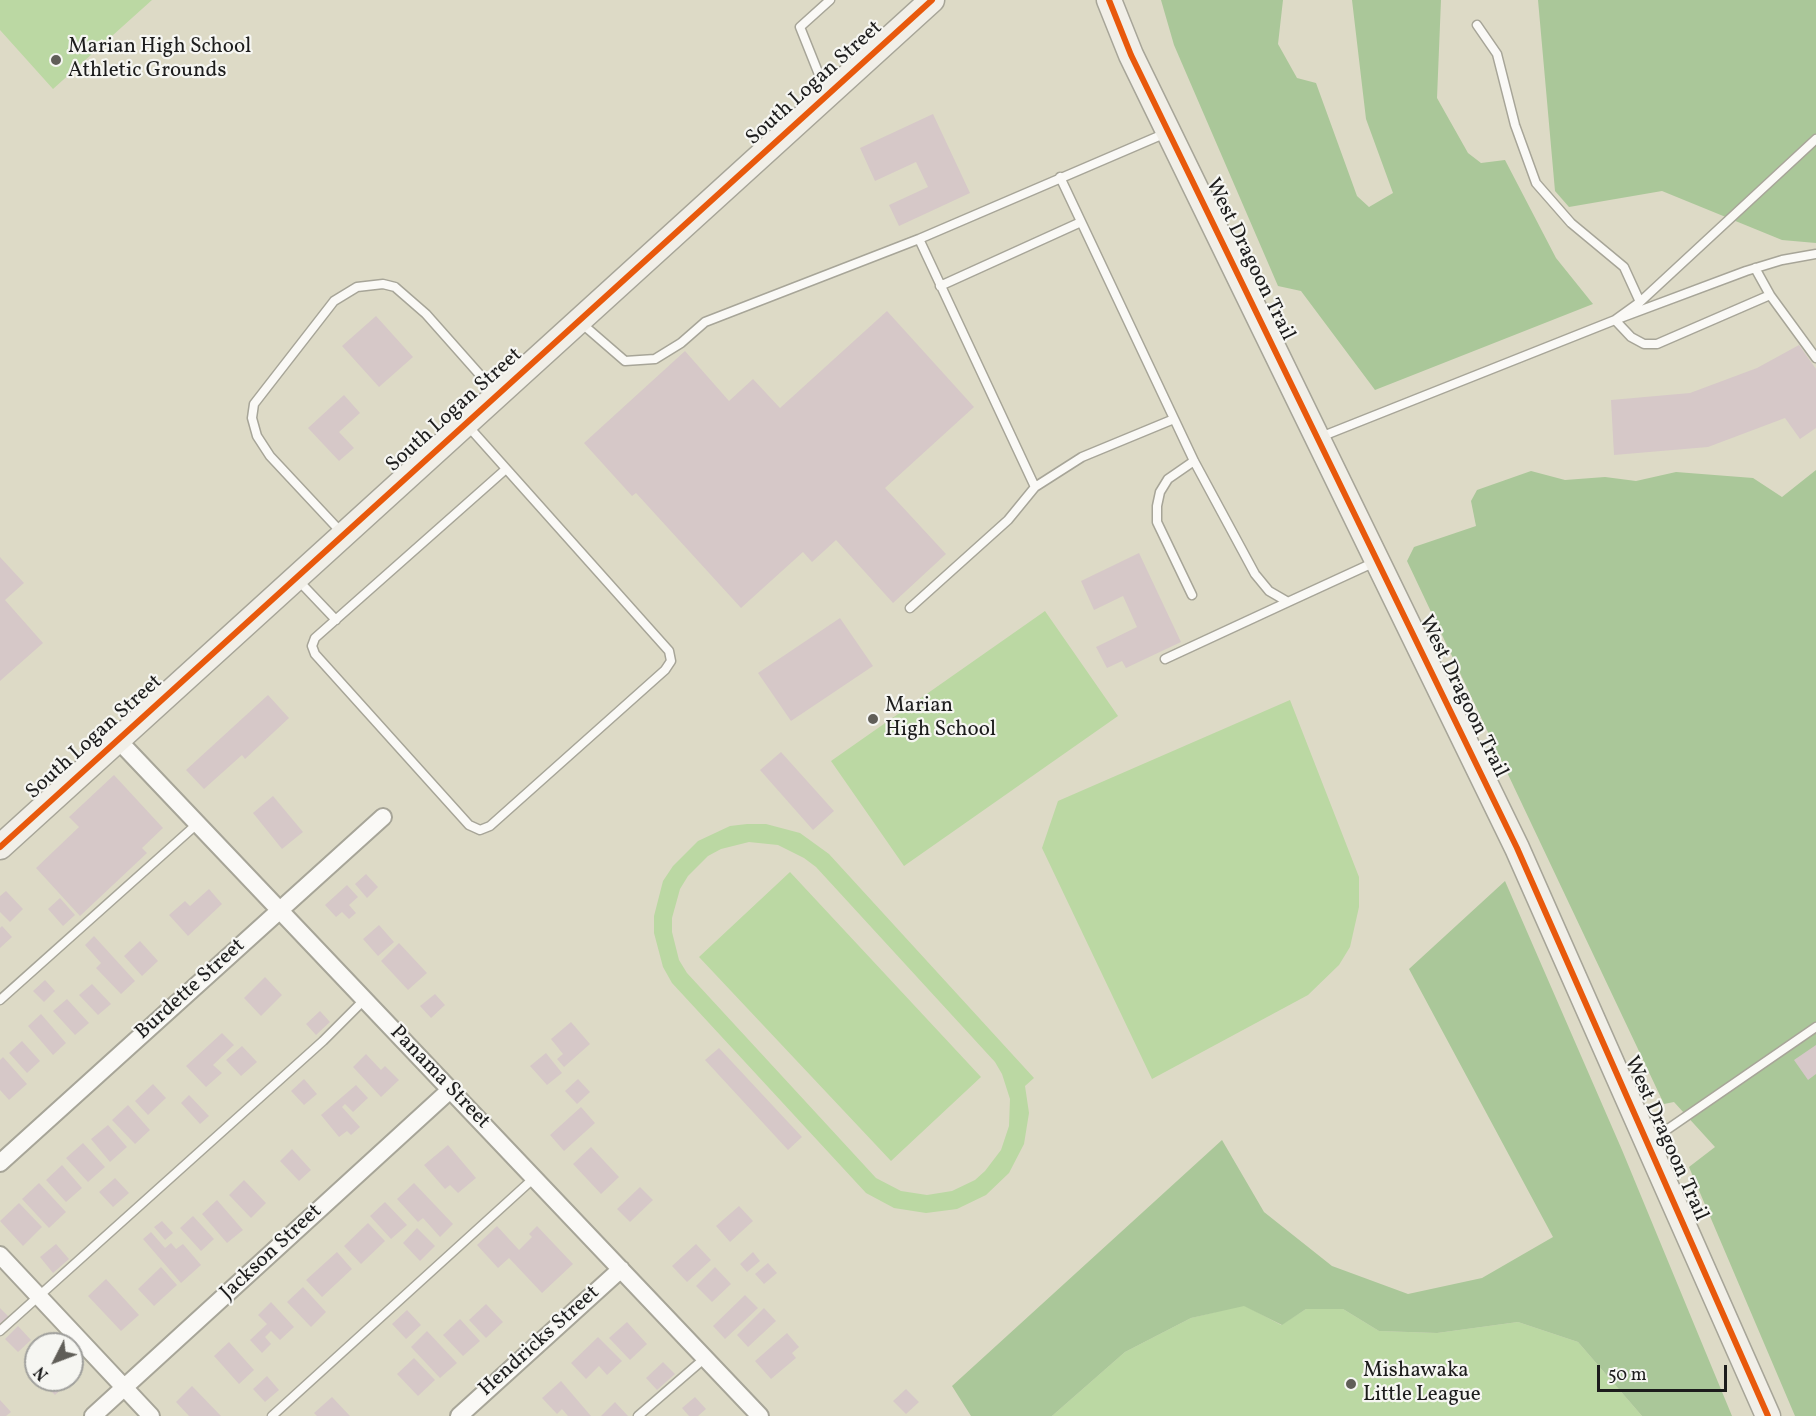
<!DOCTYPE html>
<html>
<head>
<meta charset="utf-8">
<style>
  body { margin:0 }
  #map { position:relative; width:1816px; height:1416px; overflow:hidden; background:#dddac6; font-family:Vollkorn,serif }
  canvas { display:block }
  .north { position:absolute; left:24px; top:1332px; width:60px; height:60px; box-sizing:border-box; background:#f6f6f2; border:2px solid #9f9f9c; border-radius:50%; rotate:228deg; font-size:16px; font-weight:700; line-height:24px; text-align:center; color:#1c1c1c }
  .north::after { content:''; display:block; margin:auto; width:21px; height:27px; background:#605e58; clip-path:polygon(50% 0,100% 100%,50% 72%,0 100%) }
  .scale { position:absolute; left:1597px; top:1365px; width:130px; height:27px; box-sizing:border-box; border:3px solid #1c1c1c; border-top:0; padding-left:8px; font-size:18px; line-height:21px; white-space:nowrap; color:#1c1c1c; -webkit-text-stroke:4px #f6f6f2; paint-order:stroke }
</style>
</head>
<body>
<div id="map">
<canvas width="1816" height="1416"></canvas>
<div class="north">N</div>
<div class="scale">50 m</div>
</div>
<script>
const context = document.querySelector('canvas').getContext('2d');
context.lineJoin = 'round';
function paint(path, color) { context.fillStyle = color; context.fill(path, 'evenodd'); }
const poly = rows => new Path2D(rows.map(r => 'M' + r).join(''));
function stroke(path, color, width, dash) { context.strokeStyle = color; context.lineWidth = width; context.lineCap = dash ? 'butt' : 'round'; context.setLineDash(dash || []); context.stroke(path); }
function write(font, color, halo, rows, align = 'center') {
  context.font = font + ' Vollkorn,serif'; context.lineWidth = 4.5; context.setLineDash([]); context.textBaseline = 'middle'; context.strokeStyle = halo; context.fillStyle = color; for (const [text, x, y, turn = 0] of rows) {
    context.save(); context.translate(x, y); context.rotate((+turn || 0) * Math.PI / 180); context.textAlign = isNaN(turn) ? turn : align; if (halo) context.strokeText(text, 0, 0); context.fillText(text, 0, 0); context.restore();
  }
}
paint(poly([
  [0,0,152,0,53,89,0,30],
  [1045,611,1118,716,904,866,831,761],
  [1290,700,1359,877,1359,907,1350,947,1339,965,1308,995,1152,1079,1042,848,1058,801],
  [747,824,766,824,800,833,829,854,1034,1078,1025,1086,1029,1113,1024,1144,1009,1173,986,1195,957,1209,926,1213,894,1208,866,1193,672,983,663,967,654,933,654,916,663,881,673,866,698,841,730,826],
  [749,842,778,845,804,858,816,867,995,1062,1002,1074,1010,1099,1009,1126,1001,1150,985,1171,975,1180,952,1191,927,1195,901,1191,876,1178,687,973,679,960,672,932,672,918,680,889,688,876,708,856,721,849],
  [790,872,981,1077,891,1161,699,957],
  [1244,1305,1281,1325,1306,1309,1343,1309,1379,1331,1437,1333,1518,1322,1578,1342,1642,1416,1052,1416,1125,1352,1191,1318]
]), '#bbd8a3');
paint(poly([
  [1161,0,1283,0,1278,44,1297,78,1316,83,1357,196,1369,207,1393,193,1366,119,1352,0,1441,0,1437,98,1468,153,1481,163,1505,160,1556,258,1593,304,1375,390,1301,291,1278,286,1174,45],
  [1538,0,1816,0,1816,243,1782,240,1662,191,1569,207,1555,191],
  [1816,470,1816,1416,1795,1416,1689,1167,1715,1147,1674,1102,1664,1104,1407,561,1414,547,1476,526,1471,501,1477,490,1531,471,1565,480,1605,477,1636,481,1676,472,1753,478,1782,497],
  [1505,881,1622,1150,1732,1416,1642,1416,1578,1342,1518,1322,1437,1333,1379,1331,1343,1309,1306,1309,1282,1325,1244,1306,1191,1318,1125,1352,1052,1416,971,1416,952,1386,1222,1140,1264,1212,1332,1266,1408,1294,1482,1278,1553,1237,1409,969]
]), '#aac799');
paint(poly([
  [933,114,970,193,899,226,889,205,928,187,916,162,875,181,860,148],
  [887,311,974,407,885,488,946,554,893,603,836,540,812,562,803,552,741,608,636,493,632,496,584,443,685,351,729,401,753,379,780,408],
  [376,316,413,357,379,387,342,346],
  [1799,345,1816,369,1816,428,1800,439,1785,418,1708,447,1614,455,1611,400,1690,393,1757,368],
  [344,395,360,413,339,432,354,448,339,461,308,428],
  [1139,553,1181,642,1126,668,1122,661,1107,668,1096,647,1137,627,1123,596,1094,610,1081,581],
  [0,557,24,583,5,600,43,643,0,681],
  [840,618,873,666,791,721,758,673],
  [268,695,289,718,245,759,242,755,204,789,186,770],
  [781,752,834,811,813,830,760,770],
  [114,775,163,828,142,848,147,853,80,916,36,868,79,827,69,817],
  [273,796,303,832,282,849,253,813],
  [366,874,378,887,367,898,355,884],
  [347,885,358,897,349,905,356,913,349,919,342,912,336,917,325,905],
  [209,889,222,904,188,936,169,915,185,901,190,906],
  [6,891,23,909,10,922,0,912,0,896],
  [60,898,75,915,63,926,48,909],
  [379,925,394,942,378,956,363,939],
  [2,926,12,937,0,948,0,928],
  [94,936,135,981,121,994,96,968,101,963,85,945],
  [140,941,158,961,142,976,124,956],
  [399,943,427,973,408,990,381,961],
  [265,977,282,995,261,1016,244,998],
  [45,980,55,991,44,1002,33,991],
  [92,984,111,1004,98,1015,79,995],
  [435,994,445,1005,431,1018,420,1006],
  [67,999,89,1023,75,1035,53,1011],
  [320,1011,330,1022,316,1035,306,1024],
  [41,1014,66,1043,53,1055,28,1026],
  [571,1022,590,1044,564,1067,557,1059,563,1054,551,1039],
  [222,1033,234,1045,213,1065,222,1073,206,1087,186,1066],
  [22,1041,40,1061,27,1073,9,1053],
  [1816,1045,1816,1074,1808,1080,1794,1060],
  [242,1046,257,1062,241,1076,226,1060],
  [719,1048,802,1137,788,1150,705,1060],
  [546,1053,562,1073,547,1085,530,1066],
  [366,1054,381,1070,385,1066,399,1080,381,1097,353,1067],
  [3,1057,27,1084,9,1100,0,1090,0,1060],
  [304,1079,317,1094,304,1105,291,1091],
  [578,1079,590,1092,577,1104,565,1091],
  [153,1084,166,1098,148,1115,135,1101],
  [356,1085,368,1098,353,1112,345,1104,342,1107,360,1127,351,1135,347,1131,339,1137,321,1115],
  [189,1095,209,1116,200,1124,181,1103],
  [128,1105,150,1130,135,1144,112,1120],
  [581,1107,595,1123,564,1151,550,1135],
  [108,1125,127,1147,110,1162,91,1139],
  [83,1143,105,1167,88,1182,66,1158],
  [448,1145,476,1178,458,1193,450,1185,445,1189,424,1165],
  [591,1147,619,1177,601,1194,573,1164],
  [292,1149,311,1170,299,1181,280,1161],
  [62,1165,82,1188,66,1202,46,1180],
  [115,1178,129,1193,113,1207,99,1192],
  [244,1180,266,1203,251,1218,229,1195],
  [39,1183,66,1212,49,1228,22,1199],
  [414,1183,453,1224,440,1237,423,1218,418,1222,397,1199],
  [640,1187,653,1200,630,1222,617,1209],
  [217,1200,243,1230,227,1243,202,1214],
  [385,1202,407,1225,391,1239,370,1216],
  [19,1203,42,1227,23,1246,0,1221],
  [739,1206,753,1221,730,1242,716,1226],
  [193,1216,214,1239,201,1251,180,1228],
  [162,1221,173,1233,165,1240,154,1227],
  [368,1223,385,1241,361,1264,344,1246],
  [497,1226,519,1250,532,1237,529,1234,537,1226,573,1264,542,1293,509,1258,498,1268,477,1245],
  [417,1228,435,1246,420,1261,403,1243],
  [151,1232,165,1248,171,1243,176,1249,183,1244,201,1265,181,1283,143,1239],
  [56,1244,69,1259,53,1273,40,1257],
  [696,1244,711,1260,687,1282,672,1266],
  [337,1252,352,1269,322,1297,306,1280],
  [753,1252,760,1261,747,1272,740,1264],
  [768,1263,777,1273,764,1284,755,1274],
  [161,1267,177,1285,154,1306,138,1289],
  [715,1267,731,1284,712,1302,696,1286],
  [106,1279,139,1315,121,1331,88,1296],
  [303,1287,326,1312,311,1327,287,1302],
  [745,1295,758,1308,725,1339,713,1326],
  [271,1302,294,1327,280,1340,271,1331,265,1337,271,1344,262,1353,250,1340,267,1324,258,1315],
  [486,1304,503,1322,486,1338,469,1320],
  [0,1308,9,1317,0,1325],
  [764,1308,776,1321,748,1347,737,1335],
  [407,1310,421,1325,406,1339,392,1324],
  [460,1319,480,1341,463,1356,443,1335],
  [627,1322,647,1344,630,1360,609,1338],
  [18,1326,31,1340,18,1352,5,1339],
  [427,1331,457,1363,440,1378,411,1347],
  [787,1333,799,1347,792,1353,796,1358,771,1379,755,1361],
  [598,1337,622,1361,607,1375,599,1366,586,1379,571,1363],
  [229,1342,254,1370,239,1384,214,1356],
  [414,1358,435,1380,418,1396,397,1374],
  [663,1362,675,1374,657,1390,646,1378],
  [267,1376,279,1390,265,1402,253,1389],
  [40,1380,71,1380,55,1395],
  [561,1381,591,1416,568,1416,562,1409,557,1414,542,1398],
  [192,1386,221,1416,189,1416,176,1402],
  [906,1389,919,1402,906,1414,893,1401],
  [332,1397,350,1416,317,1416,314,1413],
  [695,1397,706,1409,698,1416,689,1416,682,1408],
  [0,1400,11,1412,6,1416,0,1416],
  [615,1402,628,1416,601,1416]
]), '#d6c8c8');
const lane = poly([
  [1477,25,1497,54,1515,125,1536,183,1571,223,1624,267,1640,302],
  [826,92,800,27,830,0],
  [1060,177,1194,461,1255,574,1269,591,1288,602,1375,562],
  [919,239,1035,487],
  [1755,268,1770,295,1657,344,1644,344,1631,337,1615,320,1640,302,1816,139],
  [940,286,1081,222],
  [1770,295,1816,358],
  [580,322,625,361,655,359,681,343,705,322,919,239,1166,133],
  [468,426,669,651,671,661,665,670,490,826,480,830,469,825,315,654,312,646,315,638,506,469],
  [1318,438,1615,320,1746,271,1782,260,1816,254],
  [341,532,270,456,257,436,252,418,254,404,334,301,357,287,383,284,395,287,426,314,496,393],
  [296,578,336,620],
  [1192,595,1157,522,1157,506,1160,492,1168,479,1194,461],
  [910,608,1008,520,1035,487,1082,457,1174,419],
  [1165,659,1288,602],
  [0,1000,197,824],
  [1649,1142,1816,1027],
  [0,1331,323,1041,364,1000],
  [272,1416,534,1178],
  [638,1416,705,1358]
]);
const street = poly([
  [118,740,760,1416],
  [0,1163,383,817],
  [0,1255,151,1416],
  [93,1416,450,1090],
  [459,1416,621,1269]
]);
const secondary = poly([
  [1109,0,1131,55,1517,848,1768,1416],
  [0,847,932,0]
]);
stroke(lane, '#a7a598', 11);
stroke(street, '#a7a598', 20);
stroke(secondary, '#a7a598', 27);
stroke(lane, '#faf9f6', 8);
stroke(street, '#faf9f6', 16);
stroke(secondary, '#f1efe8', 24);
stroke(poly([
  [1109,0,1131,55,1517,848,1768,1416],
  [0,847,932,0]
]), '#e8590c', 6);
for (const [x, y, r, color] of [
  [56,60,6,"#605e58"],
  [873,719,6,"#605e58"],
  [1351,1384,6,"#605e58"]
]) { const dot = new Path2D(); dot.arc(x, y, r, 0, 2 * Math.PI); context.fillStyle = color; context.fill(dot); stroke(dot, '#f6f6f2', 2); }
write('21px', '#1c1c1c', '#f6f6f2', [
  ["Marian High School",68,48],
  ["Athletic Grounds",68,72],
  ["Marian",885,707],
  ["High School",885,731],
  ["Mishawaka",1363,1372],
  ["Little League",1363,1396]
], 'left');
write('21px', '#1c1c1c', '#f6f6f2', [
  ["South Logan Street",815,84,-42],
  ["West Dragoon Trail",1249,260,64],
  ["South Logan Street",455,411,-42],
  ["West Dragoon Trail",1462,697,64],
  ["South Logan Street",95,738,-42],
  ["Burdette Street",191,990,-42],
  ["Panama Street",439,1078,46],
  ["West Dragoon Trail",1665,1139,66],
  ["Jackson Street",272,1253,-43],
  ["Hendricks Street",540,1342,-42]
]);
</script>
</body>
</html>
